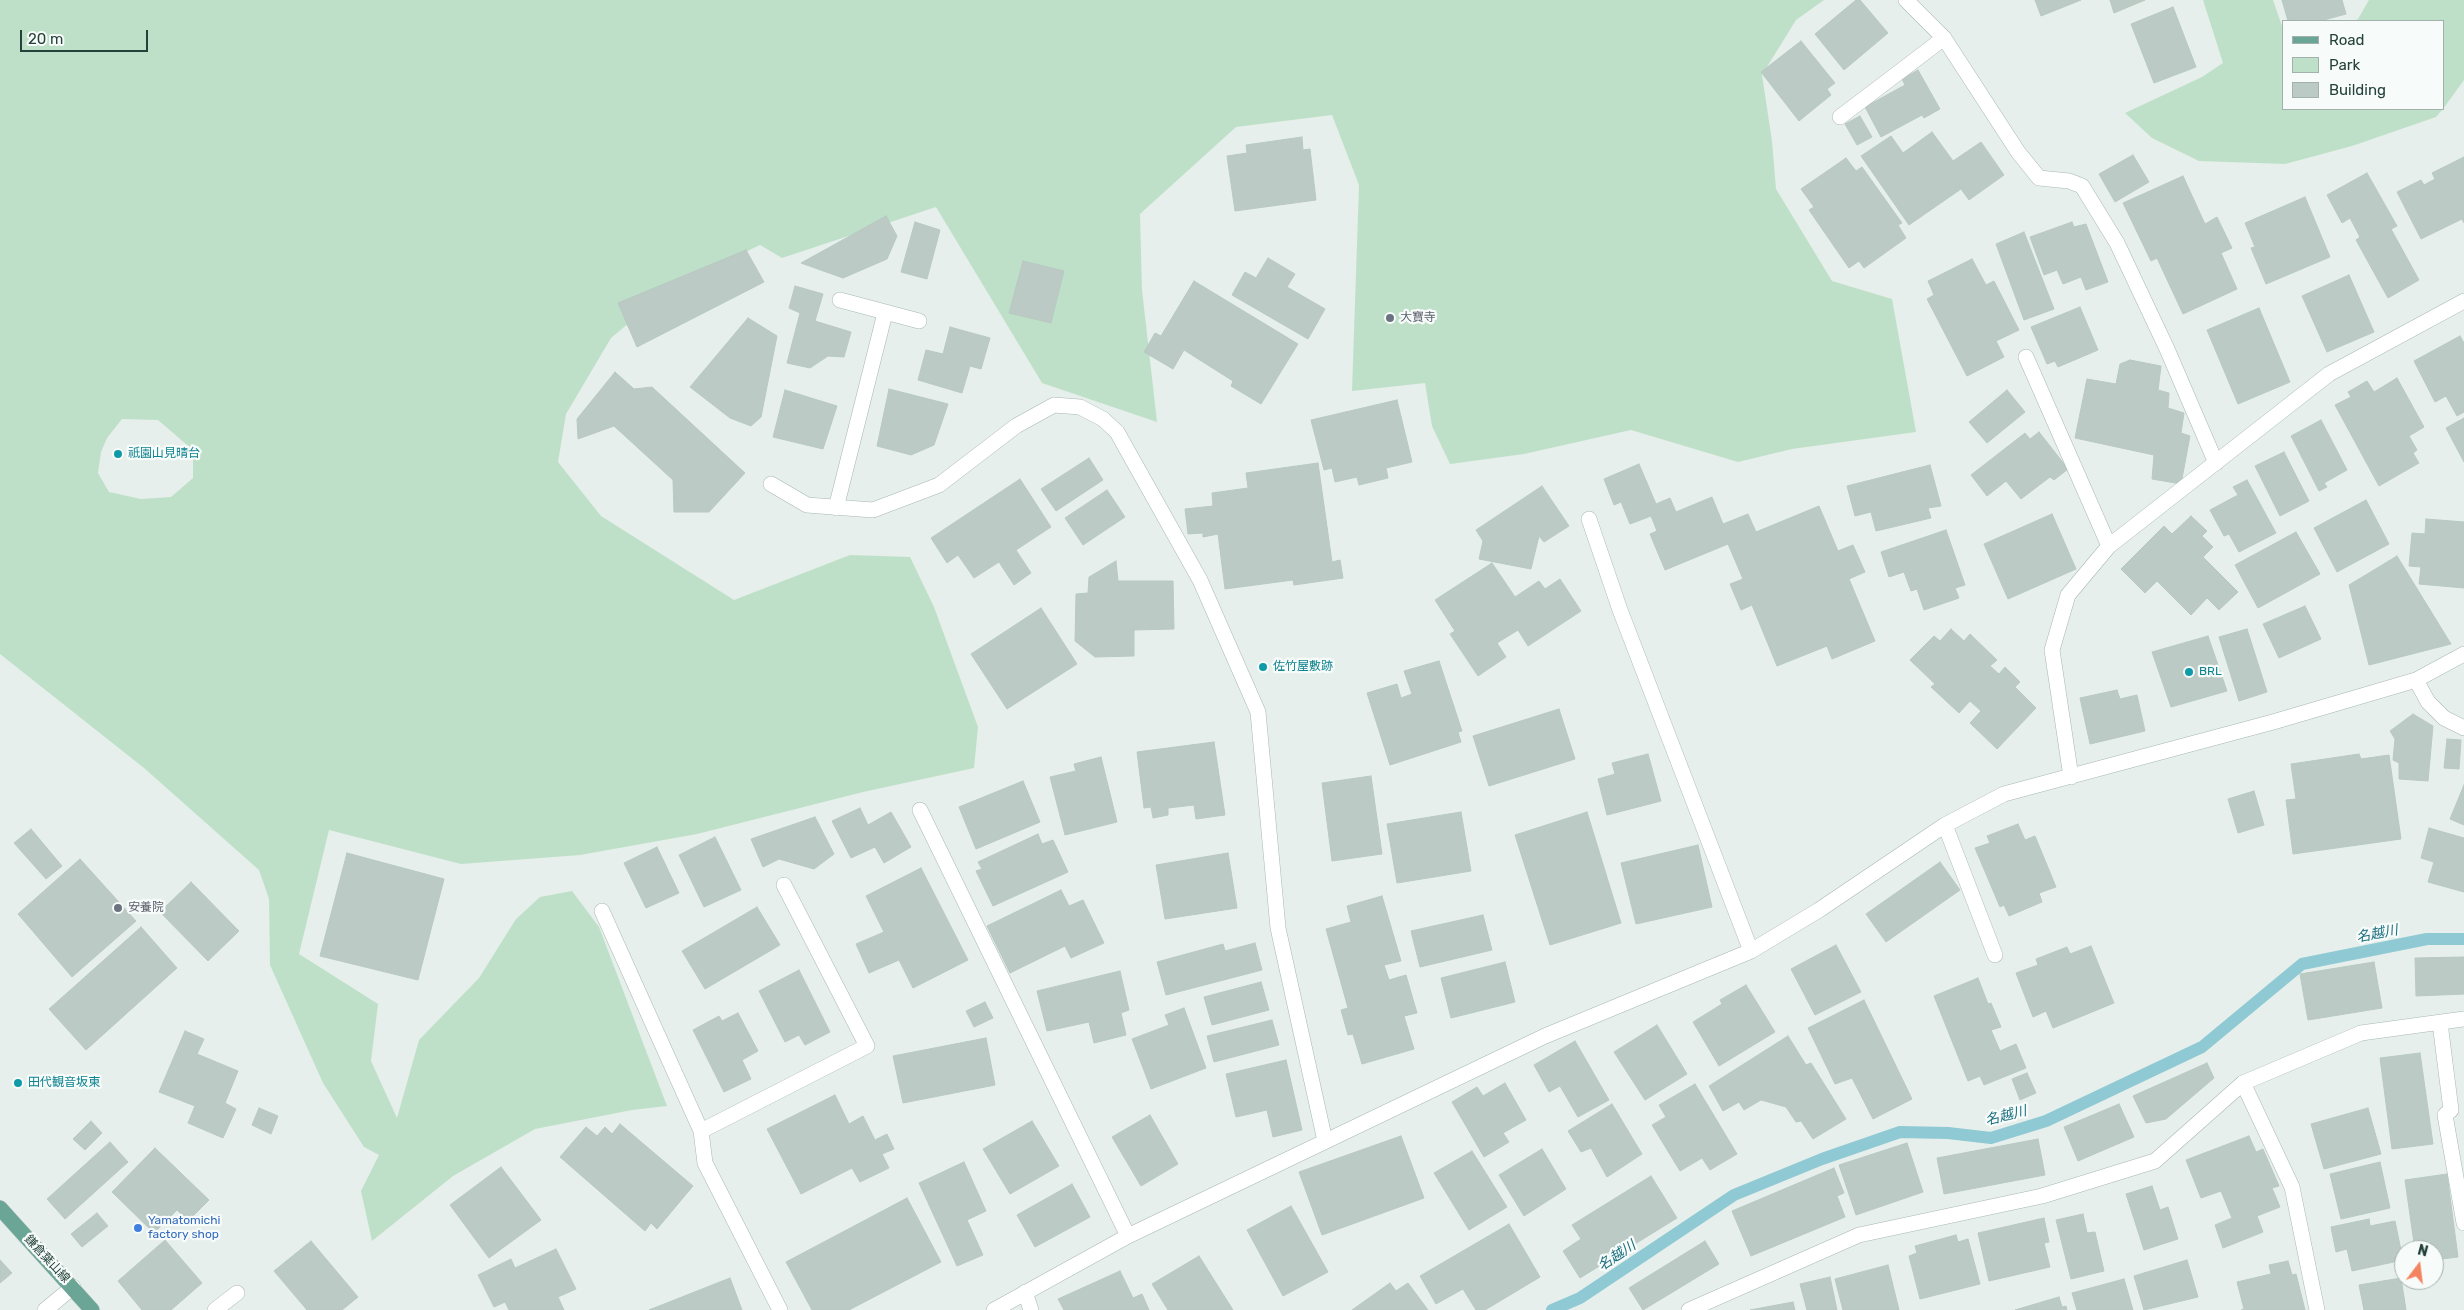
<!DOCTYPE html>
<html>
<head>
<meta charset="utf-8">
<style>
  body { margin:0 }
  #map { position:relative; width:2464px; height:1310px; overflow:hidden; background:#e6efeb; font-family:Rubik,sans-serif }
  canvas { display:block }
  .legend { position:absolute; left:2282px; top:20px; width:162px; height:90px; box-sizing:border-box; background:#f7fbf9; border:1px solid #a3b1ad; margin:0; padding:6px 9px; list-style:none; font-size:15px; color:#24423a }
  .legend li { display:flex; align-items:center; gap:10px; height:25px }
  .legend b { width:25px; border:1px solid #a3b1ad }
  .north { position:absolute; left:2394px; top:1240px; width:50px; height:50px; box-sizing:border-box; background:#f7fbf9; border:1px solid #a3b1ad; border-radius:50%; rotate:15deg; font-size:14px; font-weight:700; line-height:20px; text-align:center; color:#24423a }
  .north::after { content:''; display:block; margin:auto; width:18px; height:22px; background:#f4845f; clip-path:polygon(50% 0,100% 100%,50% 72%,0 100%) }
  .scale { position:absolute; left:20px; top:30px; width:128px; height:22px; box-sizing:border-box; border:2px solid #24423a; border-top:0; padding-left:6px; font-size:15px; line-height:18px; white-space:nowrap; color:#24423a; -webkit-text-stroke:4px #f7fbf9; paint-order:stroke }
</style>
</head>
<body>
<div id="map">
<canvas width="2464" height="1310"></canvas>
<ul class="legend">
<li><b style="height:6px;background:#6aa596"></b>Road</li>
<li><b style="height:14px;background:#bfe0c8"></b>Park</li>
<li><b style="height:14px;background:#bbcac4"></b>Building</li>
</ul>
<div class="north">N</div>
<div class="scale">20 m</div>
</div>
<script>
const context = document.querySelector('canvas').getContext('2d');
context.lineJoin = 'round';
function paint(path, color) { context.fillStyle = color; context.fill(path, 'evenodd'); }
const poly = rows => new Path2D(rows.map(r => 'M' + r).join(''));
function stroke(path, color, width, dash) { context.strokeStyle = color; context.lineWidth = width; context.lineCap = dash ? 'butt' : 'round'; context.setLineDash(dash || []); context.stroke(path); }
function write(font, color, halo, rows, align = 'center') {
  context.font = font + ' Rubik,"Noto Sans JP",sans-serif'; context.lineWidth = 4.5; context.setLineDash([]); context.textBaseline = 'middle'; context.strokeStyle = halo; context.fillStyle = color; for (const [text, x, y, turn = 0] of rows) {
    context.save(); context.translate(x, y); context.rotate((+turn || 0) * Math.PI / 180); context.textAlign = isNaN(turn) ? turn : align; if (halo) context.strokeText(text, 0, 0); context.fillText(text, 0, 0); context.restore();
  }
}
paint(poly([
  [0,0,1824,0,1796,20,1762,75,1772,141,1776,189,1832,281,1892,299,1916,432,1792,449,1738,462,1631,430,1524,454,1450,464,1432,426,1425,383,1352,391,1359,185,1332,115,1236,127,1140,214,1142,290,1157,422,1042,383,936,207,782,258,760,245,672,287,611,338,566,414,558,462,601,516,734,600,850,555,910,557,934,607,978,727,974,768,863,792,697,834,580,855,461,864,329,830,299,954,378,1004,371,1061,397,1118,419,1040,479,978,516,919,540,897,572,891,599,927,667,1106,632,1110,535,1129,453,1176,372,1241,361,1191,379,1155,364,1147,323,1083,270,965,269,899,259,870,144,768,0,654],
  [122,419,158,420,193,450,193,478,171,497,141,499,109,492,98,473,101,452,107,438],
  [2203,0,2273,0,2283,29,2283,109,2443,109,2436,117,2352,146,2285,164,2199,161,2152,138,2125,113,2202,77,2223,63],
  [2369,0,2464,0,2464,80,2443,109,2443,21,2354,21,2358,19]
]), '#bfe0c8');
stroke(poly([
  [1552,1310,1580,1298,1734,1195,1822,1159,1900,1132,1948,1133,1991,1138,2046,1121,2202,1047,2302,964,2427,939,2464,939]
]), '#8ec9d4', 12);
const building = poly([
  [1856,0,1860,0,1888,33,1844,70,1815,34,1856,0],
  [2035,0,2081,0,2041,16,2035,0],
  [2110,0,2145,0,2114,13,2110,0],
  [2282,0,2342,0,2346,14,2320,21,2288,21,2282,0],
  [2173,7,2196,67,2154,83,2131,24,2173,7],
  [1801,41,1835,83,1827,89,1831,95,1799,121,1761,72,1801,41],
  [1918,70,1940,109,1924,118,1922,115,1881,137,1865,107,1905,85,1902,79,1918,70],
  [1860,116,1872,137,1857,145,1845,124,1860,116],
  [1932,132,1953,161,1981,142,2004,175,1969,200,1961,189,1909,225,1861,156,1891,136,1903,153,1932,132],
  [1302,137,1303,150,1310,149,1316,200,1235,211,1227,156,1247,153,1246,145,1302,137],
  [2133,155,2149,182,2115,202,2099,174,2133,155],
  [2464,157,2464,223,2462,219,2421,239,2397,192,2421,180,2424,185,2435,179,2432,173,2464,157],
  [1846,158,1856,171,1862,167,1902,223,1898,225,1906,238,1864,268,1859,261,1849,268,1809,210,1814,207,1801,189,1846,158],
  [2367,173,2397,226,2391,229,2419,280,2388,298,2356,240,2360,237,2350,218,2342,223,2327,195,2367,173],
  [2183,176,2205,224,2217,217,2232,248,2221,253,2237,289,2183,314,2157,258,2151,261,2123,203,2183,176],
  [2305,197,2330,257,2266,284,2251,248,2255,247,2245,223,2305,197],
  [886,216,897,236,887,259,843,278,801,263,886,216],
  [915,222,940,230,927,279,901,272,915,222],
  [2072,222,2074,227,2086,224,2108,282,2086,290,2081,277,2063,284,2057,270,2044,275,2030,237,2072,222],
  [2024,232,2054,309,2024,320,1996,244,2024,232],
  [746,250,764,282,637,347,618,303,746,250],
  [1268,258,1295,274,1287,287,1325,309,1308,339,1232,295,1245,272,1256,278,1268,258],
  [1972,259,1986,285,1994,281,2019,330,1996,341,2004,357,1967,376,1927,299,1934,295,1928,281,1972,259],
  [1023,261,1064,271,1051,323,1009,313,1023,261],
  [2349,275,2374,332,2327,352,2302,296,2349,275],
  [1194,281,1298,344,1261,404,1231,386,1233,381,1184,350,1173,369,1144,352,1155,333,1161,336,1194,281],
  [795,286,823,294,815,321,851,332,844,357,828,356,810,368,787,363,800,313,789,308,795,286],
  [2080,307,2098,350,2058,367,2055,361,2047,364,2031,327,2080,307],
  [2259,308,2290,382,2238,404,2207,330,2259,308],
  [748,318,777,336,761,417,751,426,730,418,690,387,748,318],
  [950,327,990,338,981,369,970,366,962,393,918,380,926,350,943,354,950,327],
  [2460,336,2464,343,2464,412,2457,416,2446,396,2435,402,2414,361,2460,336],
  [2130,360,2161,366,2158,390,2169,393,2168,408,2184,413,2181,433,2190,436,2181,484,2152,479,2154,455,2075,438,2087,379,2116,384,2120,364,2130,360],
  [615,372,634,389,652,387,745,473,709,512,674,512,673,480,614,426,578,439,577,419,615,372],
  [2397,378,2424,427,2409,436,2417,450,2413,453,2419,463,2379,486,2335,405,2351,397,2348,392,2367,381,2374,392,2397,378],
  [889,389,948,404,934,445,911,455,877,446,889,389],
  [785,390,837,406,823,449,773,437,785,390],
  [2007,390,2025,412,1987,443,1969,422,2007,390],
  [1397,400,1412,462,1386,468,1388,478,1359,485,1357,477,1335,482,1332,468,1324,470,1311,420,1397,400],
  [2464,418,2464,462,2446,428,2464,418],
  [2321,420,2347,470,2324,483,2327,487,2319,491,2291,436,2321,420],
  [2039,432,2068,469,2054,480,2050,477,2021,499,2006,481,1987,496,1971,475,2025,433,2030,439,2039,432],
  [2284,452,2309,501,2280,516,2255,466,2284,452],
  [1089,458,1103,480,1056,511,1041,489,1089,458],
  [1318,463,1332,562,1340,560,1343,578,1294,585,1293,580,1225,589,1218,534,1203,537,1203,533,1188,534,1185,509,1213,506,1212,493,1248,488,1246,473,1318,463],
  [1639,464,1656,504,1670,498,1676,512,1712,497,1723,524,1748,514,1756,532,1819,506,1838,551,1853,545,1865,572,1849,579,1875,641,1832,659,1827,646,1777,666,1752,605,1741,610,1730,584,1743,579,1728,544,1665,570,1650,534,1657,531,1651,516,1630,524,1621,502,1614,505,1604,479,1639,464],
  [1930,465,1941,506,1928,508,1931,518,1876,531,1871,512,1855,516,1847,486,1930,465],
  [1020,479,1051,527,1016,550,1031,573,1014,585,999,562,974,578,958,555,947,563,931,538,1020,479],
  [2247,480,2276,533,2239,552,2229,534,2224,536,2210,510,2238,495,2233,487,2247,480],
  [1542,486,1569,526,1544,542,1539,536,1531,569,1479,559,1483,541,1476,530,1542,486],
  [1107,490,1125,517,1083,545,1065,518,1107,490],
  [2366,500,2389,544,2337,572,2314,528,2366,500],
  [2052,514,2076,569,2008,599,1984,544,2052,514],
  [2191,516,2207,531,2202,536,2213,547,2203,557,2238,592,2219,610,2207,598,2191,615,2157,581,2145,593,2121,569,2164,526,2172,534,2191,516],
  [2426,519,2464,522,2464,588,2419,584,2421,567,2409,566,2412,533,2425,534,2426,519],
  [1946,530,1965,585,1955,588,1959,598,1924,610,1917,589,1911,591,1904,572,1889,577,1881,552,1946,530],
  [2296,532,2320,574,2258,608,2235,565,2296,532],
  [2397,556,2451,644,2369,665,2349,585,2397,556],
  [1116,561,1118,581,1173,581,1174,629,1134,630,1134,656,1095,657,1075,641,1076,594,1088,593,1089,577,1116,561],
  [1492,563,1515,597,1539,581,1545,589,1560,579,1581,611,1528,646,1518,630,1497,643,1506,657,1478,676,1450,634,1455,631,1435,600,1492,563],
  [2305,606,2321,639,2279,658,2263,624,2305,606],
  [1041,608,1077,664,1007,709,971,654,1041,608],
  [1951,629,1964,641,1970,634,1997,660,1990,666,1999,674,2005,667,2020,682,2015,687,2036,708,1997,749,1970,723,1981,711,1970,701,1959,713,1931,687,1935,684,1910,660,1934,636,1940,641,1951,629],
  [2247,629,2267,692,2239,701,2219,637,2247,629],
  [2208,636,2227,691,2171,707,2152,652,2208,636],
  [1439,661,1462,731,1458,732,1461,742,1390,765,1367,693,1397,684,1401,698,1412,694,1404,671,1439,661],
  [2117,690,2120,699,2137,695,2145,731,2090,744,2080,698,2117,690],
  [1559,709,1575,759,1489,786,1473,736,1559,709],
  [2413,714,2433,726,2428,781,2399,779,2399,763,2393,760,2395,739,2390,731,2413,714],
  [2447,739,2461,740,2459,769,2444,768,2447,739],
  [1214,742,1225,815,1196,819,1194,805,1168,808,1168,815,1153,818,1151,807,1144,808,1137,752,1214,742],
  [1648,754,1661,801,1607,815,1598,779,1615,774,1612,763,1648,754],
  [2359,754,2361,759,2389,755,2401,839,2293,854,2286,800,2296,799,2291,764,2359,754],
  [1101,757,1117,822,1065,835,1050,777,1076,771,1074,764,1101,757],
  [1371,776,1382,854,1332,861,1322,783,1371,776],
  [1023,781,1040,822,976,849,959,807,1023,781],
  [2464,785,2464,825,2450,819,2464,785],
  [2254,791,2264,825,2238,833,2228,799,2254,791],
  [860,808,868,825,891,812,911,847,884,863,875,847,851,858,832,821,860,808],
  [1461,812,1471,871,1397,883,1387,824,1461,812],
  [1587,812,1621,923,1550,945,1515,835,1587,812],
  [815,817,834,854,814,869,779,859,763,867,751,839,815,817],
  [2018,824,2025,840,2035,836,2056,887,2039,893,2042,902,2009,916,2004,905,2000,907,1975,848,1990,843,1987,836,2018,824],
  [2429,828,2464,838,2464,892,2428,882,2434,862,2421,858,2429,828],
  [31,829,62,866,46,879,14,843,31,829],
  [1038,834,1042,844,1053,840,1068,872,993,906,976,871,982,869,978,862,1038,834],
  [715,837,741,890,704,907,679,855,715,837],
  [1698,845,1712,907,1636,924,1621,863,1698,845],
  [657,847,679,893,646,908,624,863,657,847],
  [347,853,444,879,418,980,320,956,347,853],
  [1228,853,1237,908,1165,919,1156,865,1228,853],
  [80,859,136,921,72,977,18,914,80,859],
  [1940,862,1960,890,1886,942,1866,914,1940,862],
  [921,868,968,960,913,988,899,960,869,973,856,944,884,932,866,896,921,868],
  [191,882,239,931,208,961,160,912,191,882],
  [1061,890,1069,906,1083,900,1104,943,1071,958,1065,946,1010,973,987,926,1061,890],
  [1382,896,1401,961,1384,965,1389,980,1406,975,1417,1013,1404,1016,1414,1049,1362,1064,1353,1034,1348,1035,1341,1010,1348,1008,1326,929,1351,922,1347,906,1382,896],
  [757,907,780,945,705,989,682,951,757,907],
  [1483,915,1492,950,1420,967,1411,931,1483,915],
  [141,927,177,968,86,1050,49,1009,141,927],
  [1255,943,1262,970,1166,995,1157,962,1223,944,1225,951,1255,943],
  [1836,945,1861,992,1815,1015,1791,969,1836,945],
  [2091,946,2114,1003,2053,1028,2046,1011,2033,1017,2016,973,2038,965,2036,959,2067,947,2070,954,2091,946],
  [2464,957,2464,994,2416,996,2415,958,2464,957],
  [1505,962,1515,1002,1451,1018,1441,978,1505,962],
  [2374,962,2382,1008,2308,1020,2300,974,2374,962],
  [799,970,830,1032,805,1045,799,1035,785,1042,759,991,799,970],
  [1120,971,1129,1010,1121,1013,1126,1035,1094,1043,1089,1022,1047,1031,1037,991,1120,971],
  [1978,978,1988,1004,1991,1003,2001,1027,1991,1030,2000,1051,2016,1044,2026,1068,1984,1085,1980,1076,1968,1081,1934,996,1978,978],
  [1261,982,1269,1010,1212,1025,1204,997,1261,982],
  [1746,985,1775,1032,1719,1066,1693,1022,1722,1004,1720,1000,1746,985],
  [1864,1000,1912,1099,1873,1119,1852,1078,1835,1084,1808,1028,1864,1000],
  [985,1002,993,1018,974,1027,966,1011,985,1002],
  [1184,1008,1206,1068,1151,1089,1132,1039,1169,1025,1165,1015,1184,1008],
  [738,1013,758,1051,742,1060,751,1079,724,1092,693,1030,719,1016,722,1021,738,1013],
  [1272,1020,1279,1045,1214,1062,1207,1036,1272,1020],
  [1657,1025,1687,1074,1645,1100,1614,1052,1657,1025],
  [185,1031,204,1039,197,1054,238,1071,225,1103,236,1109,223,1138,188,1123,195,1106,159,1092,185,1031],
  [1788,1036,1806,1065,1811,1063,1846,1119,1813,1139,1801,1121,1796,1122,1786,1107,1761,1100,1744,1110,1739,1102,1723,1111,1709,1086,1788,1036],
  [986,1038,995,1085,903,1103,893,1056,986,1038],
  [1575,1041,1609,1100,1578,1117,1560,1086,1549,1092,1534,1065,1575,1041],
  [2420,1053,2433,1144,2392,1149,2380,1058,2420,1053],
  [1286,1060,1302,1130,1273,1137,1267,1110,1236,1117,1226,1074,1286,1060],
  [2207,1063,2214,1078,2166,1119,2146,1123,2133,1096,2207,1063],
  [2027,1073,2036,1093,2020,1100,2012,1079,2027,1073],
  [1505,1083,1526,1120,1503,1133,1509,1142,1484,1157,1452,1102,1477,1087,1483,1096,1505,1083],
  [1695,1084,1737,1154,1710,1170,1702,1158,1680,1171,1652,1125,1666,1117,1659,1105,1695,1084],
  [835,1095,849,1124,863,1116,875,1140,887,1134,894,1149,882,1154,889,1168,860,1182,852,1168,801,1194,767,1129,835,1095],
  [1612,1104,1642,1154,1607,1177,1591,1148,1581,1152,1568,1131,1612,1104],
  [2119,1104,2134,1137,2078,1161,2064,1127,2119,1104],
  [259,1108,278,1116,271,1134,252,1125,259,1108],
  [2368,1108,2381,1154,2324,1169,2311,1124,2368,1108],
  [1150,1115,1178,1164,1141,1186,1112,1137,1150,1115],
  [91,1121,102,1133,85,1150,73,1139,91,1121],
  [1032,1121,1059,1166,1010,1194,983,1149,1032,1121],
  [620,1124,693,1186,657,1229,651,1223,645,1231,560,1157,586,1127,597,1136,605,1127,612,1134,620,1124],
  [1401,1136,1424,1198,1322,1235,1299,1172,1401,1136],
  [2249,1136,2256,1152,2263,1149,2279,1186,2272,1188,2280,1207,2257,1216,2263,1232,2223,1248,2215,1225,2232,1218,2221,1191,2201,1198,2186,1160,2249,1136],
  [2038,1139,2045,1175,1944,1194,1937,1158,2038,1139],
  [110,1142,128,1162,65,1219,47,1199,110,1142],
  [1907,1143,1923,1192,1856,1215,1839,1165,1907,1143],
  [155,1148,209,1200,188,1221,177,1210,154,1233,112,1192,155,1148],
  [1542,1149,1566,1189,1524,1216,1499,1175,1542,1149],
  [1472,1151,1507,1207,1469,1230,1434,1173,1472,1151],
  [964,1162,986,1211,967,1220,983,1255,957,1266,919,1183,964,1162],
  [2380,1162,2390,1208,2341,1219,2330,1174,2380,1162],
  [501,1167,541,1220,489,1258,450,1205,501,1167],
  [1834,1168,1844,1193,1837,1196,1845,1217,1751,1256,1732,1211,1834,1168],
  [2447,1174,2458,1257,2434,1260,2434,1250,2431,1250,2430,1241,2414,1243,2405,1180,2447,1174],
  [1651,1176,1677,1218,1580,1278,1563,1251,1581,1239,1572,1225,1651,1176],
  [1072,1184,1090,1217,1035,1247,1017,1215,1072,1184],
  [2152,1186,2160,1210,2168,1207,2178,1239,2144,1250,2126,1194,2152,1186],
  [907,1198,941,1262,849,1310,812,1310,786,1262,907,1198],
  [1291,1206,1328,1272,1283,1296,1247,1230,1291,1206],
  [97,1213,108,1226,82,1247,71,1234,97,1213],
  [2083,1214,2087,1233,2095,1232,2104,1271,2071,1279,2056,1220,2083,1214],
  [2044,1218,2049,1242,2044,1243,2050,1267,1989,1281,1978,1233,2044,1218],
  [2369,1219,2370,1226,2395,1221,2403,1260,2352,1271,2347,1249,2336,1252,2331,1227,2369,1219],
  [1509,1224,1540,1277,1485,1310,1476,1310,1463,1289,1436,1304,1420,1276,1509,1224],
  [1956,1235,1958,1242,1968,1239,1980,1284,1920,1299,1909,1256,1917,1253,1915,1246,1956,1235],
  [165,1240,202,1283,171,1310,142,1310,118,1281,165,1240],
  [311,1241,358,1297,342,1310,307,1310,274,1271,311,1241],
  [1705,1241,1719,1264,1643,1310,1629,1288,1705,1241],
  [556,1249,576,1289,558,1297,564,1310,509,1310,505,1302,494,1307,478,1275,511,1259,515,1268,556,1249],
  [1199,1256,1233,1310,1168,1310,1152,1284,1199,1256],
  [0,1260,12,1273,0,1283,0,1260],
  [2187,1260,2198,1297,2144,1310,2134,1276,2187,1260],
  [2288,1261,2292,1275,2296,1274,2305,1310,2241,1310,2244,1309,2237,1282,2271,1274,2269,1265,2288,1261],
  [1888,1265,1899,1310,1843,1310,1835,1279,1888,1265],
  [1120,1271,1133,1298,1142,1294,1149,1310,1064,1310,1058,1299,1120,1271],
  [1830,1277,1837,1310,1807,1310,1800,1284,1830,1277],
  [730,1278,742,1310,649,1310,730,1278],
  [2401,1278,2406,1310,2364,1310,2359,1285,2401,1278],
  [2124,1279,2133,1310,2077,1310,2072,1293,2124,1279],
  [1390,1283,1396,1291,1408,1283,1428,1310,1352,1310,1390,1283],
  [2059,1297,2062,1307,2066,1306,2067,1310,2015,1310,2059,1297],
  [1793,1302,1795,1310,1750,1310,1793,1302]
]);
paint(building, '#bbcac4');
stroke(building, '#b8c9c2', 1);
const minor = poly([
  [1906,0,1944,38,2018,152,2039,178,2069,181,2082,186,2117,243,2167,349,2216,463],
  [1840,117,1944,38],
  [840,300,919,321],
  [2026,357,2109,546],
  [771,484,807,505,873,510,939,485,1016,426,1054,405,1080,407,1103,419,1117,432,1200,580,1258,712,1278,928,1325,1141],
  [836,508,885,313],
  [1589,519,1620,610,1751,951],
  [2416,680,2428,702,2444,718,2464,728],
  [2071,777,2052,650,2068,595,2109,546,2329,374,2464,301],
  [920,810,1128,1236],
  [1945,825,1995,955],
  [602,911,701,1131,705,1163,780,1310],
  [2440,1023,2451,1110,2445,1115,2464,1223],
  [2243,1083,2292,1187,2317,1310],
  [701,1131,867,1046,784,885],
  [1025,1292,1031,1310],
  [45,1310,73,1287],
  [215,1310,237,1293],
  [994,1310,1128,1236,1545,1036,1751,951,1819,910,1945,825,2004,794,2273,722,2416,680,2464,654],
  [1689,1310,1859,1235,2042,1196,2155,1161,2243,1083,2361,1033,2464,1019]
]);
const major = poly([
  [0,1208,92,1310]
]);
stroke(minor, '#a8b8b2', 16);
stroke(major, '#c2cac8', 16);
stroke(minor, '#fff', 15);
stroke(major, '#6aa596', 15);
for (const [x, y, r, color] of [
  [1390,318,5,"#6b7280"],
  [118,454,5,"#0f9aa8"],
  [1263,667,5,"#0f9aa8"],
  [2189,672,5,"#0f9aa8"],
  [118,908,5,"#6b7280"],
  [18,1083,5,"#0f9aa8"],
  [138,1228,5,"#3f7fe0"]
]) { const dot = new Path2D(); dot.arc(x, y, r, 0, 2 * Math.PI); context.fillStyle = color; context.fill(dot); stroke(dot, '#f7fbf9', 2); }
write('12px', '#5b616d', '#f7fbf9', [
  ["大寶寺",1400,318],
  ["安養院",128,908]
], 'left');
write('12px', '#0d838f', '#f7fbf9', [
  ["祇園山見晴台",128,454],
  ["佐竹屋敷跡",1273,667],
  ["BRL",2199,672],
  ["田代観音坂東",28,1083]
], 'left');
write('12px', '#366cbe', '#f7fbf9', [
  ["Yamatomichi",148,1221],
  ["factory shop",148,1235]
], 'left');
write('12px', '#24423a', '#f7fbf9', [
  ["鎌倉葉山線",47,1259,47]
]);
write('italic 14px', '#1c6f80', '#f7fbf9', [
  ["名越川",2377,934,-11],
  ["名越川",2006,1116,-14],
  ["名越川",1617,1256,-34]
]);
</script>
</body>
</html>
